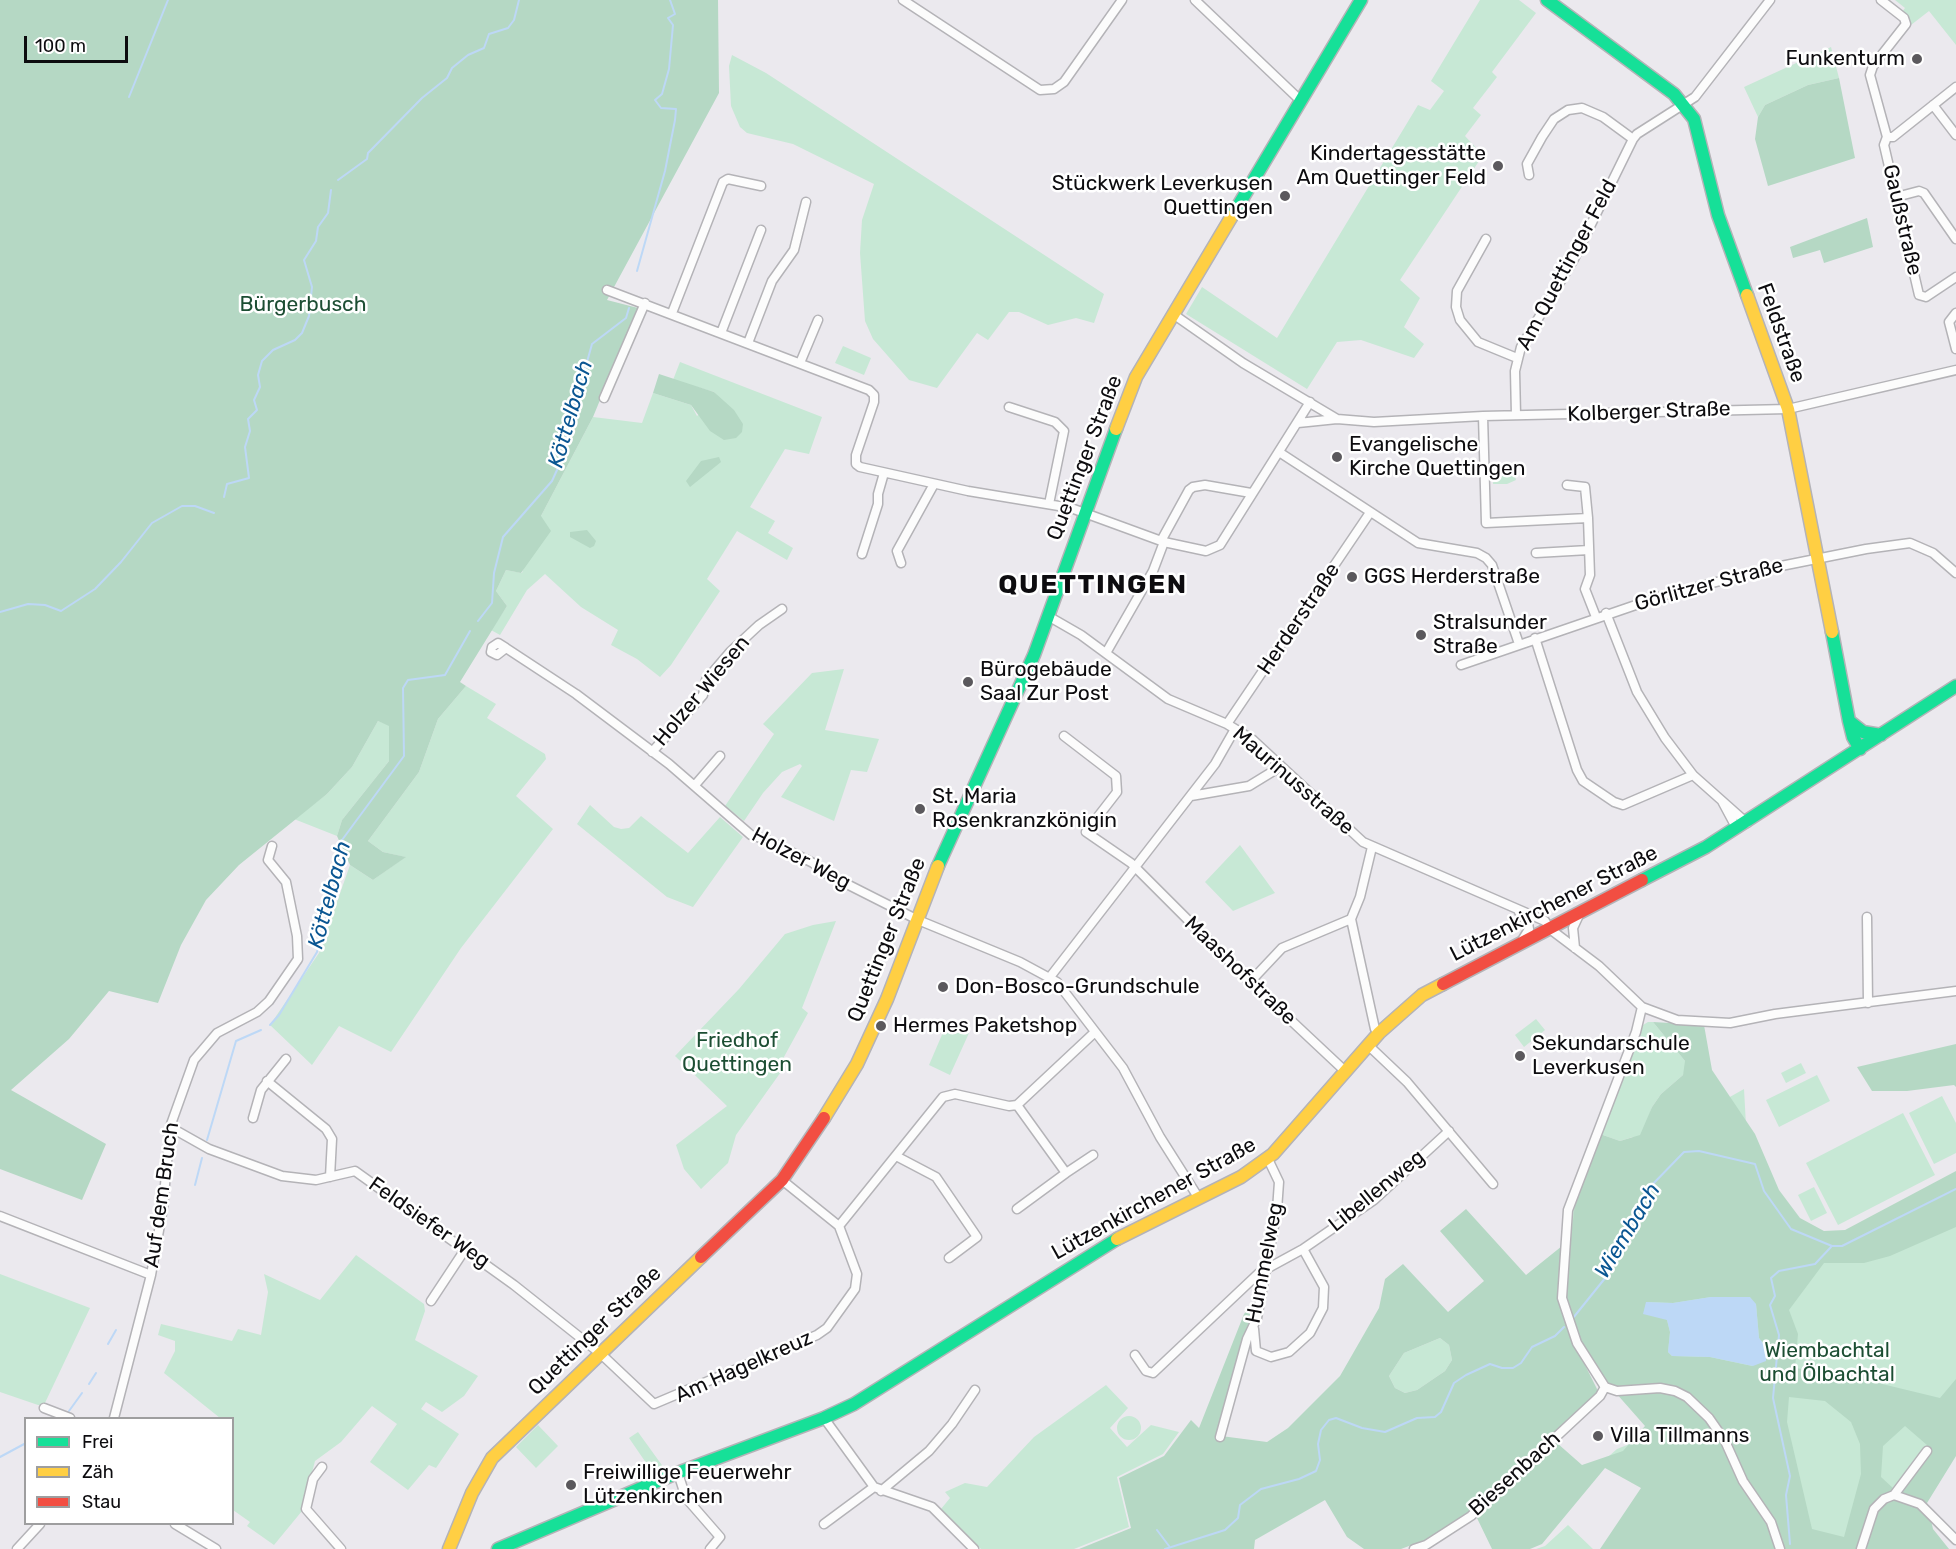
<!DOCTYPE html>
<html>
<head>
<meta charset="utf-8">
<style>
  body { margin:0 }
  #map { position:relative; width:1956px; height:1549px; overflow:hidden; background:#ebe9ee; font-family:Rubik,sans-serif }
  canvas { display:block }
  .legend { position:absolute; left:24px; top:1417px; width:210px; height:108px; box-sizing:border-box; background:#fff; border:2px solid #9e9e9f; margin:0; padding:8px 10px; list-style:none; font-size:18px; color:#0d0c0f }
  .legend li { display:flex; align-items:center; gap:12px; height:30px }
  .legend b { width:30px; border:2px solid #9e9e9f }
  .scale { position:absolute; left:24px; top:36px; width:104px; height:27px; box-sizing:border-box; border:3px solid #0d0c0f; border-top:0; padding-left:8px; font-size:18px; line-height:21px; white-space:nowrap; color:#0d0c0f; -webkit-text-stroke:4px #fff; paint-order:stroke }
</style>
</head>
<body>
<div id="map">
<canvas width="1956" height="1549"></canvas>
<ul class="legend">
<li><b style="height:8px;background:#16e098"></b>Frei</li>
<li><b style="height:8px;background:#ffcf43"></b>Zäh</li>
<li><b style="height:8px;background:#f24e42"></b>Stau</li>
</ul>
<div class="scale">100 m</div>
</div>
<script>
const context = document.querySelector('canvas').getContext('2d');
context.lineJoin = 'round';
function paint(path, color) { context.fillStyle = color; context.fill(path, 'evenodd'); }
const poly = rows => new Path2D(rows.map(r => 'M' + r).join(''));
function stroke(path, color, width, dash) { context.strokeStyle = color; context.lineWidth = width; context.lineCap = dash ? 'butt' : 'round'; context.setLineDash(dash || []); context.stroke(path); }
function write(font, color, halo, rows, align = 'center') {
  context.font = font + ' Rubik,sans-serif'; context.lineWidth = 5; context.setLineDash([]); context.textBaseline = 'middle'; context.strokeStyle = halo; context.fillStyle = color; for (const [text, x, y, turn = 0] of rows) {
    context.save(); context.translate(x, y); context.rotate((+turn || 0) * Math.PI / 180); context.textAlign = isNaN(turn) ? turn : align; if (halo) context.strokeText(text, 0, 0); context.fillText(text, 0, 0); context.restore();
  }
}
paint(poly([
  [1480,0,1519,0,1536,13,1492,72,1497,77,1473,108,1481,115,1465,136,1483,155,1400,280,1420,298,1404,327,1424,344,1414,358,1361,340,1337,342,1307,389,1186,314,1202,287,1277,338,1418,105,1430,110,1444,91,1431,81],
  [1895,0,1956,0,1956,45,1929,11,1911,25,1908,18,1902,12,1905,8],
  [1831,47,1839,78,1808,85,1765,105,1758,117,1744,87],
  [732,55,766,73,1104,294,1094,323,1076,318,1048,325,1019,312,1009,312,988,340,977,333,937,388,909,380,873,339,865,321,860,253,862,220,874,184,793,144,747,133,740,127,731,106,729,66],
  [843,346,871,358,864,375,835,363],
  [680,362,822,417,809,454,785,449,750,507,775,521,768,533,793,548,787,560,737,531,707,579,720,591,671,665,660,677,637,659,611,645,618,630,581,607,545,574,527,590,500,635,491,630,507,606,496,591,506,570,522,573,541,516,593,417,642,423,653,393,691,405,697,416,719,398,714,392,673,380],
  [1501,470,1514,472,1516,480,1507,484,1493,484,1494,473],
  [844,669,825,730,879,739,867,772,851,770,834,821,781,797,802,766,800,764,782,772,763,793,744,821,725,806,774,734,763,724,812,673],
  [466,686,496,704,487,718,545,754,546,759,516,796,553,829,461,948,391,1052,339,1026,312,1065,270,1025,319,953,350,865,373,880,405,857,383,852,368,841,419,772,438,719],
  [378,721,389,725,389,761,342,820,337,836,294,819,327,794,352,767],
  [590,805,614,827,621,829,629,828,641,816,688,853,720,817,743,837,693,907,667,897,577,824],
  [1240,845,1275,893,1233,911,1205,882],
  [836,921,802,1008,808,1013,779,1066,783,1069,736,1135,728,1163,701,1189,684,1169,676,1145,727,1106,675,1056,739,989,785,934,813,925],
  [1536,1019,1545,1030,1524,1047,1515,1035],
  [1648,1022,1653,1022,1685,1061,1686,1067,1683,1075,1661,1094,1652,1107,1646,1124,1728,1098,1744,1089,1747,1143,1794,1220,1827,1234,1843,1234,1956,1176,1956,1438,1901,1549,1685,1549,1659,1493,1609,1456,1617,1449,1645,1438,1696,1423,1611,1390,1567,1316,1571,1200,1633,1137,1620,1141,1600,1134,1643,1025],
  [947,1023,969,1033,950,1075,929,1065],
  [1801,1063,1806,1073,1786,1083,1781,1073],
  [1817,1075,1830,1101,1779,1127,1766,1100],
  [1942,1096,1956,1123,1956,1153,1934,1164,1909,1113],
  [1903,1113,1935,1175,1838,1225,1806,1163],
  [1814,1187,1827,1213,1811,1221,1798,1195],
  [356,1255,424,1304,425,1311,415,1340,478,1376,464,1396,442,1412,426,1402,421,1409,459,1434,436,1468,429,1465,408,1490,370,1462,397,1424,372,1406,341,1442,315,1461,302,1511,274,1545,247,1526,250,1522,233,1510,232,1418,220,1418,164,1373,175,1351,175,1341,158,1335,161,1324,232,1341,238,1329,261,1335,268,1292,264,1274,320,1300],
  [0,1274,90,1308,44,1405,38,1405,0,1392],
  [1440,1338,1449,1345,1452,1360,1445,1371,1417,1390,1405,1393,1395,1388,1389,1376,1404,1353],
  [1106,1385,1128,1408,1110,1428,1127,1447,1151,1425,1179,1432,1163,1454,1117,1477,1129,1527,1074,1549,981,1549,941,1509,950,1498,945,1492,965,1483,987,1487,1034,1437],
  '1117 1428a12 12 0 1 1 24 0a12 12 0 1 1-24 0Z',
  [538,1425,558,1446,536,1468,516,1447],
  [638,1432,664,1468,653,1473,629,1438],
  [1568,1525,1593,1549,1536,1549,1545,1546]
]), '#c7e8d5');
paint(poly([
  [0,0,718,0,719,93,607,300,638,308,593,417,541,516,551,531,521,573,506,570,496,591,507,606,460,682,466,686,438,719,419,772,368,841,383,852,406,857,373,880,350,865,337,836,342,820,389,761,389,726,378,721,352,767,327,794,239,865,206,900,181,945,158,1003,109,991,69,1039,11,1090,106,1144,82,1200,0,1169],
  [1839,78,1855,158,1768,186,1755,139,1758,117,1765,105,1808,85],
  [1867,218,1873,247,1824,263,1820,250,1793,258,1790,247],
  [659,374,714,392,734,410,743,424,742,432,736,438,724,440,710,431,691,405,653,393],
  [719,457,721,462,690,487,686,481,701,461],
  [587,530,596,541,594,546,590,548,570,537,570,532],
  [1653,1022,1704,1025,1712,1070,1755,1134,1779,1190,1800,1218,1824,1231,1845,1230,1956,1171,1956,1227,1890,1256,1864,1263,1824,1263,1789,1310,1798,1334,1795,1368,1845,1375,1940,1398,1956,1379,1956,1456,1927,1503,1933,1529,1949,1549,1600,1549,1641,1488,1605,1468,1542,1544,1530,1549,1492,1549,1476,1516,1470,1523,1401,1549,1364,1549,1347,1537,1325,1500,1255,1540,1254,1549,1079,1549,1131,1528,1119,1478,1164,1456,1191,1420,1199,1428,1244,1314,1256,1301,1221,1436,1267,1442,1288,1428,1340,1376,1379,1308,1385,1279,1403,1264,1448,1312,1484,1281,1440,1231,1466,1209,1526,1275,1562,1246,1559,1293,1574,1343,1599,1393,1477,1516,1557,1443,1582,1465,1623,1451,1645,1426,1608,1384,1578,1341,1564,1293,1575,1204,1600,1134,1620,1141,1640,1135,1652,1107,1661,1094,1683,1075,1685,1061],
  [1711,1297,1756,1304,1759,1338,1766,1347,1752,1366,1710,1357,1672,1356,1668,1352,1670,1332,1667,1320,1646,1302,1673,1303],
  [1440,1338,1449,1345,1452,1360,1445,1371,1417,1390,1405,1393,1395,1388,1389,1376,1404,1353],
  [1789,1397,1825,1401,1851,1422,1860,1444,1861,1474,1844,1537,1812,1529,1787,1422],
  [1905,1426,1927,1445,1894,1489,1881,1477,1883,1446],
  [1956,1044,1956,1087,1954,1085,1907,1091,1872,1091,1857,1067]
]), '#b5d8c4');
paint(poly([
  [1711,1297,1750,1297,1756,1304,1759,1338,1766,1347,1766,1361,1753,1366,1710,1357,1672,1356,1668,1352,1670,1332,1667,1320,1643,1314,1646,1302,1673,1303]
]), '#bdd8f6');
stroke(poly([
  [129,97,168,0],
  [338,180,367,159,368,153,422,98,447,78,452,68,468,55,484,48,489,34,508,28,514,20,519,0],
  [637,271,665,171,675,120,676,109,661,108,655,100,662,94,669,69,673,25,668,18,675,14,670,0],
  [224,497,227,484,249,478,245,447,250,431,248,419,257,410,254,400,260,387,258,375,262,361,273,350,295,340,302,333,309,316,312,287,304,260,316,241,318,227,328,213,331,190],
  [0,612,28,604,45,605,61,611,95,589,121,562,152,523,182,506,195,506,214,513],
  [478,621,492,603,494,573,503,537,552,481,557,470,592,344,626,318,629,308],
  [270,1025,279,1015,317,952,332,896,342,840,404,756,403,688,408,680,445,675,470,631],
  [207,1140,236,1041,261,1030],
  [195,1185,202,1158],
  [1573,1318,1606,1277,1625,1245,1637,1211,1649,1188,1684,1152,1699,1151,1755,1164,1764,1191,1791,1229,1832,1246,1842,1246,1956,1189],
  [108,1344,116,1330],
  [89,1384,96,1373],
  [69,1411,82,1393],
  [0,1457,26,1443],
  [1157,1530,1169,1546],
  [1790,1544,1786,1495,1790,1476,1773,1398,1779,1335,1770,1305,1775,1296,1771,1278,1779,1271,1815,1264,1831,1247],
  [1165,1549,1225,1530,1238,1518,1240,1505,1261,1489,1299,1479,1316,1471,1320,1460,1318,1444,1321,1430,1329,1420,1336,1418,1362,1428,1385,1432,1417,1418,1435,1417,1441,1412,1454,1383,1466,1375,1490,1364,1502,1368,1513,1368,1521,1363,1532,1347,1555,1336,1564,1327]
]), '#bdd8f6', 2);
const street = poly([
  [903,0,1040,90,1054,89,1064,82,1122,0],
  [1195,0,1301,101],
  [1881,0,1904,18,1906,24,1873,66,1870,75,1887,137],
  [1933,105,1956,135],
  [1887,137,1884,145,1919,295,1926,297,1956,277],
  [1887,137,1893,137,1956,87],
  [1529,175,1527,164,1542,137,1554,119,1568,110,1582,108,1603,117,1633,139],
  [1896,197,1919,191,1924,193,1956,239],
  [1486,239,1457,291,1456,307,1460,320,1478,342,1517,358],
  [607,290,869,390,874,395,874,402,856,455,856,464,860,467,968,491,1071,508,1164,542,1206,551,1220,545,1310,402],
  [672,313,723,182,728,179,761,186],
  [1956,313,1949,322,1956,349],
  [1173,314,1243,363,1337,419,1374,422,1483,416,1788,409,1956,370],
  [721,333,761,230],
  [748,343,772,281,794,250,806,202],
  [800,363,818,320],
  [604,398,645,303],
  [1009,407,1055,422,1064,431,1049,504],
  [1516,415,1515,371,1521,347,1574,259,1633,139,1637,134,1695,97,1770,0],
  [1483,416,1486,523,1588,518,1590,575,1585,589,1596,617],
  [1298,423,1337,419],
  [1279,452,1418,543,1477,553,1486,558,1492,565,1519,644],
  [1567,485,1585,487,1588,518],
  [1161,541,1189,490,1193,487,1205,485,1251,493],
  [1536,553,1589,550],
  [862,554,878,504,878,494,884,473],
  [901,563,897,551,934,484],
  [1606,613,1637,692,1665,738,1693,775,1747,823],
  [1048,616,1081,635,1168,699,1227,724,1253,740,1363,842,1545,921,1550,929,1599,966,1642,1007,1677,1020,1730,1023,1775,1014,1956,991],
  [1535,638,1577,770,1583,781,1614,802,1623,805,1693,775],
  [506,648,497,655,491,652,492,647,498,643,506,648,576,694,669,764,751,835,767,840,813,863,823,872,918,920,1020,962,1057,982,1123,1068,1160,1137,1198,1197],
  [1106,653,1153,571,1164,542],
  [1461,665,1662,596,1771,568,1866,549,1910,543,1933,553,1956,573],
  [1227,724,1369,514],
  [1064,736,1116,776,1117,792,1086,832,1131,863,1250,982,1346,1072],
  [652,752,703,695,706,680,730,652,759,625,782,609],
  [695,785,720,756],
  [1191,796,1249,786,1280,767],
  [1722,801,1737,829],
  [1372,847,1360,897,1351,919,1375,1029,1379,1033],
  [1519,912,1528,923,1529,929,1521,942],
  [1867,917,1868,1003],
  [1575,948,1573,928,1579,915],
  [1050,977,1215,764,1235,729],
  [1250,982,1282,948,1351,919],
  [1642,1007,1636,1032,1568,1210,1562,1298,1577,1343,1605,1387,1617,1391,1660,1388,1675,1391,1687,1397,1709,1418,1725,1441,1743,1481,1771,1522,1780,1549],
  [1369,1046,1407,1082,1493,1184],
  [267,1081,326,1129,332,1139,330,1177],
  [253,1118,261,1090,286,1059],
  [170,1127,209,1149,282,1176,316,1180,355,1171,514,1285,601,1354,654,1404,817,1335,827,1328,855,1289,857,1274,839,1226,782,1180],
  [896,1156,936,1177,977,1237,949,1258],
  [1066,1173,1093,1155],
  [1017,1209,1066,1173,1017,1105],
  [0,1216,151,1275],
  [839,1226,943,1097,955,1094,1009,1106,1017,1105,1095,1032],
  [431,1301,466,1248],
  [1254,1329,1256,1351,1271,1357,1289,1352,1310,1333,1323,1308,1324,1287,1303,1249],
  [1135,1355,1146,1371,1153,1373,1259,1273,1303,1249,1374,1200,1449,1131],
  [44,1408,70,1418],
  [114,1418,151,1275,163,1208,170,1127,194,1060,217,1033,257,1012,269,1001,298,959,297,936,286,882,268,860,272,846],
  [824,1418,874,1487,932,1507,974,1549],
  [1220,1437,1247,1339,1257,1318,1277,1210,1279,1182,1268,1159],
  [322,1467,313,1479,306,1509,341,1549],
  [678,1473,686,1498,720,1537,710,1549],
  [881,1491,929,1451,952,1424,975,1390],
  [1894,1495,1927,1451],
  [175,1524,216,1549],
  [824,1524,874,1487],
  [17,1549,40,1524],
  [1414,1549,1426,1545,1471,1516,1600,1396,1605,1387],
  [1861,1549,1874,1509,1884,1499,1894,1495,1920,1504,1956,1540]
]);
const fast = poly([
  [1547,0,1674,94,1694,119,1718,215,1747,295],
  [1232,216,1361,0],
  [1832,632,1849,721,1853,737,1860,749],
  [1849,721,1863,732,1881,735],
  [938,866,1034,655,1116,429],
  [1642,880,1706,847,1956,686],
  [498,1549,672,1475,824,1418,854,1404,1117,1239]
]);
const slow = poly([
  [1747,295,1788,409,1832,632],
  [1116,429,1136,377,1232,216],
  [824,1118,857,1064,887,999,938,866],
  [1117,1239,1241,1177,1273,1154,1379,1033,1422,995,1443,984],
  [449,1549,472,1493,492,1458,701,1257]
]);
const jam = poly([
  [1443,984,1642,880],
  [701,1257,782,1180,824,1118]
]);
stroke(street, '#b4b3b7', 11);
stroke(fast, '#b4b3b7', 15);
stroke(slow, '#b4b3b7', 15);
stroke(jam, '#b4b3b7', 15);
stroke(street, '#fcfcfc', 8);
stroke(fast, '#16e098', 12);
stroke(slow, '#ffcf43', 12);
stroke(jam, '#f24e42', 12);
for (const [x, y, r, color] of [
  [1917,59,6,"#5b595d"],
  [1498,166,6,"#5b595d"],
  [1285,196,6,"#5b595d"],
  [1337,457,6,"#5b595d"],
  [1352,577,6,"#5b595d"],
  [1421,635,6,"#5b595d"],
  [968,682,6,"#5b595d"],
  [920,809,6,"#5b595d"],
  [943,987,6,"#5b595d"],
  [881,1026,6,"#5b595d"],
  [1520,1056,6,"#5b595d"],
  [1598,1436,6,"#5b595d"],
  [571,1485,6,"#5b595d"]
]) { const dot = new Path2D(); dot.arc(x, y, r, 0, 2 * Math.PI); context.fillStyle = color; context.fill(dot); stroke(dot, '#fff', 2); }
write('21px', '#0d0c0f', '#fff', [
  ["Funkenturm",1905,59,"right"],
  ["Kindertagesstätte",1486,154,"right"],
  ["Am Quettinger Feld",1486,178,"right"],
  ["Stückwerk Leverkusen",1273,184,"right"],
  ["Quettingen",1273,208,"right"],
  ["Evangelische",1349,445],
  ["Kirche Quettingen",1349,469],
  ["GGS Herderstraße",1364,577],
  ["Stralsunder",1433,623],
  ["Straße",1433,647],
  ["Bürogebäude",980,670],
  ["Saal Zur Post",980,694],
  ["St. Maria",932,797],
  ["Rosenkranzkönigin",932,821],
  ["Don-Bosco-Grundschule",955,987],
  ["Hermes Paketshop",893,1026],
  ["Sekundarschule",1532,1044],
  ["Leverkusen",1532,1068],
  ["Villa Tillmanns",1610,1436],
  ["Freiwillige Feuerwehr",583,1473],
  ["Lützenkirchen",583,1497]
], 'left');
write('21px', '#0d0c0f', '#fff', [
  ["Gaußstraße",1902,220,77],
  ["Am Quettinger Feld",1567,265,-62],
  ["Feldstraße",1781,333,70],
  ["Kolberger Straße",1649,412,-2],
  ["Quettinger Straße",1085,458,-69],
  ["Görlitzer Straße",1709,585,-15],
  ["Herderstraße",1299,619,-56],
  ["Holzer Wiesen",702,691,-50],
  ["Maurinusstraße",1293,781,41],
  ["Holzer Weg",801,859,28],
  ["Lützenkirchener Straße",1554,904,-27],
  ["Quettinger Straße",887,940,-68],
  ["Maashofstraße",1240,971,44],
  ["Libellenweg",1377,1191,-39],
  ["Auf dem Bruch",162,1195,-82],
  ["Lützenkirchener Straße",1154,1199,-29],
  ["Feldsiefer Weg",429,1223,35],
  ["Hummelweg",1265,1263,-79],
  ["Quettinger Straße",595,1331,-44],
  ["Am Hagelkreuz",744,1367,-24],
  ["Biesenbach",1515,1474,-42]
]);
write('21px', '#1c4e33', '#fff', [
  ["Bürgerbusch",303,305],
  ["Friedhof",737,1041],
  ["Quettingen",737,1065],
  ["Wiembachtal",1827,1351],
  ["und Ölbachtal",1827,1375]
]);
write('italic 22px', '#0a5692', '#fff', [
  ["Köttelbach",571,414,-74],
  ["Köttelbach",330,895,-75],
  ["Wiembach",1628,1231,-59]
]);
context.letterSpacing = '1.5px';
write('bold 27px', '#0d0c0f', '#fff', [
  ["QUETTINGEN",1093,585]
]);
context.letterSpacing = '0px';
</script>
</body>
</html>
